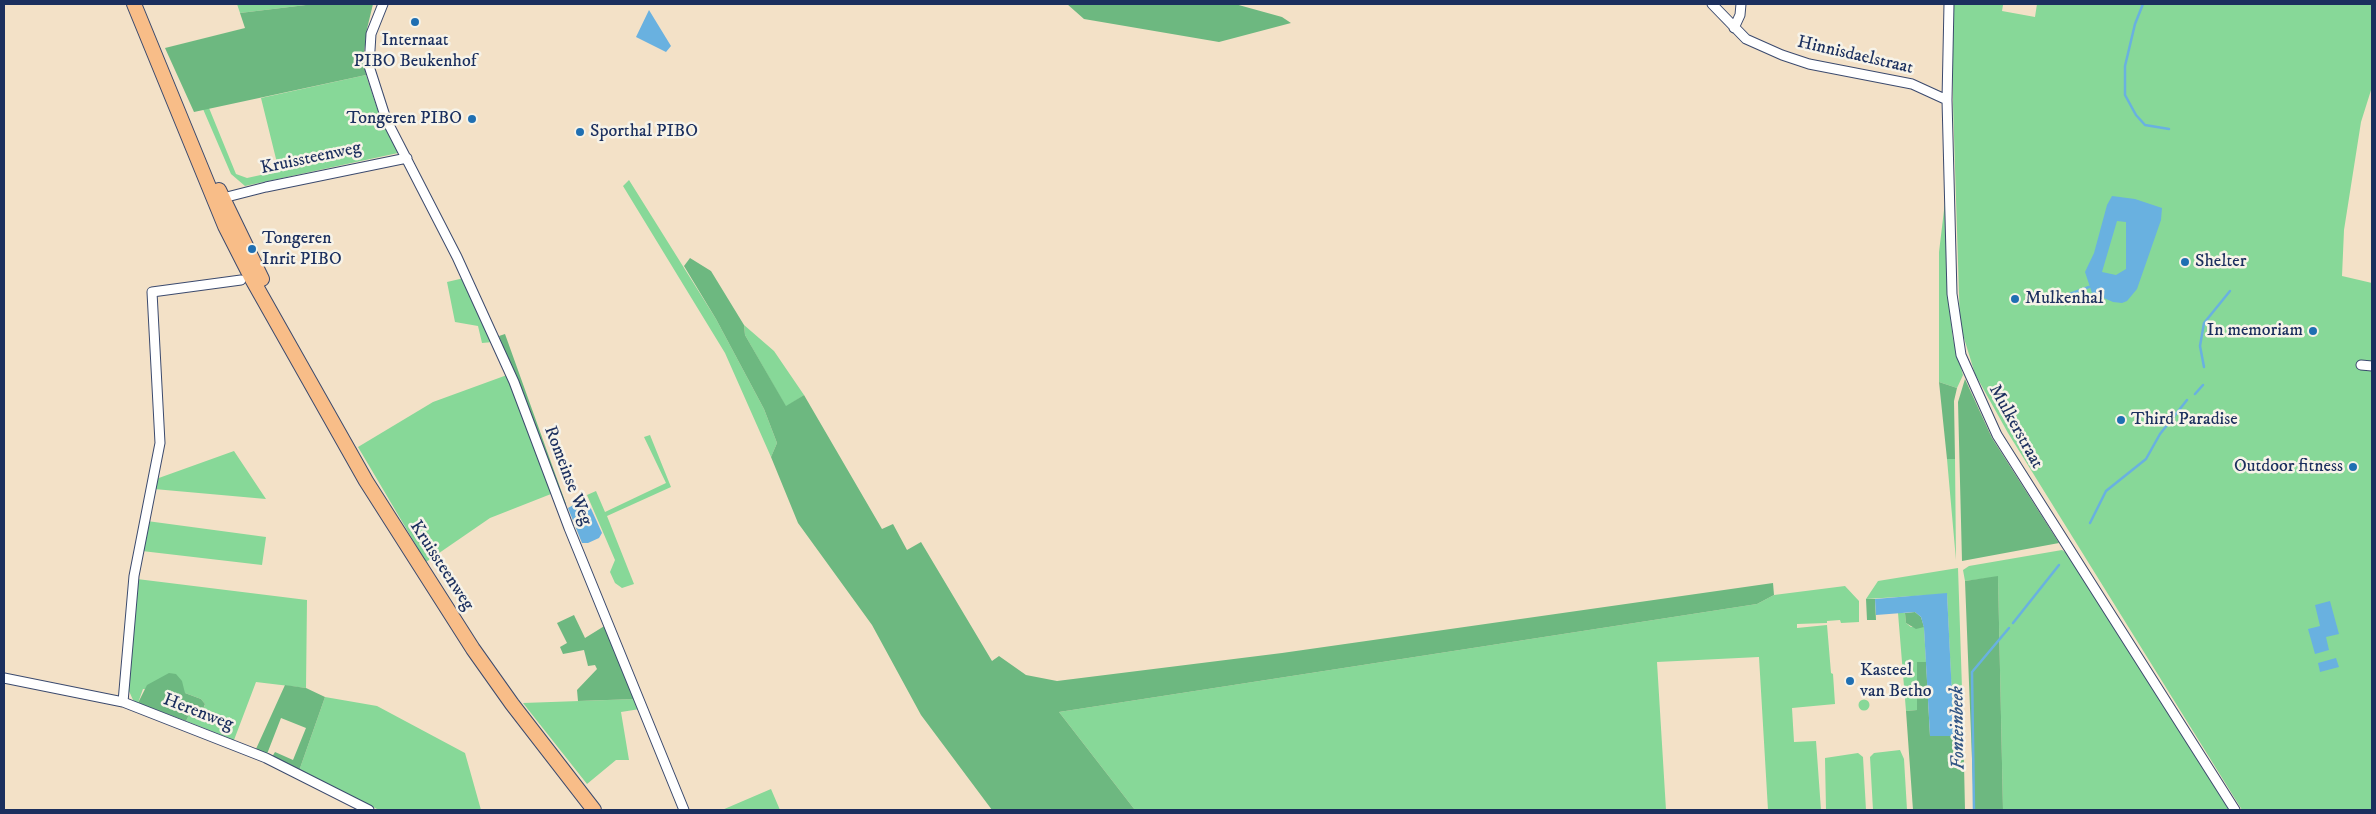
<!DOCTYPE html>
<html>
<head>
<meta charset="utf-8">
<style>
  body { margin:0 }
  #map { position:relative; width:2376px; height:814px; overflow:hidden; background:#f3e1c7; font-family:"IM FELL DW Pica",serif }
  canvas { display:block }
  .frame { position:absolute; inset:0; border:5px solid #1b2f5e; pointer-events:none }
</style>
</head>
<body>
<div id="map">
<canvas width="2376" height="814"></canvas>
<div class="frame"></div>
</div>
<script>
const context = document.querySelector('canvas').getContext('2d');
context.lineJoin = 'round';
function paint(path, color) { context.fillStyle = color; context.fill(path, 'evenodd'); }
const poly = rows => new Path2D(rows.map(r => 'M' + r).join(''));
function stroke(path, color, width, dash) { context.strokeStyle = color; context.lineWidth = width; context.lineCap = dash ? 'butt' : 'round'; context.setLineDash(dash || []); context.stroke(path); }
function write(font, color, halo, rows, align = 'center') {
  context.font = font + ' "IM FELL DW Pica",serif'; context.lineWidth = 5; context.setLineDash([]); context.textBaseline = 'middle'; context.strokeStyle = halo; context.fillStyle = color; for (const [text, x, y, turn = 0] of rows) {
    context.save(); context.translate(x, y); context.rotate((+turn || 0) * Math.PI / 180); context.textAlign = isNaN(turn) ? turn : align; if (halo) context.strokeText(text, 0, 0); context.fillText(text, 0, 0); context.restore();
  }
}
paint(poly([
  [237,4,314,4,240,13],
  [1953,4,2003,5,2002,11,2035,17,2037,4,2372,4,2372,87,2361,122,2344,230,2342,276,2372,283,2372,810,2242,810,2008,433,1975,374,1960,325,1953,104],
  [366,75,377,108,398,153,245,186,231,174,203,109,209,108,236,174,247,178,279,171,261,98],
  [629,180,716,319,764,409,777,443,771,457,725,353,623,186],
  [1945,202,1948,299,1953,339,1963,375,1957,388,1939,382,1939,252],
  [464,278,493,342,482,343,478,326,455,322,447,282],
  [744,325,774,351,804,395,786,407,745,335],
  [507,375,551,494,490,518,426,562,358,447,433,402],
  [650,435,671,487,607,516,634,584,622,588,615,583,610,572,615,560,587,495,596,491,605,512,666,483,644,437],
  [234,451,266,499,154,489,156,479],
  [1947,459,1955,459,1956,560],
  [147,521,266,537,262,565,142,551],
  [2062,550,2068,554,2229,810,2003,810,1998,577,1965,581,1963,570,1969,566],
  [1958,568,1963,719,1953,720,1947,594,1866,599,1878,581],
  [137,579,307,600,306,688,256,682,234,740,186,721,190,713,203,710,205,704,201,699,185,693,143,689,138,703,133,700,129,691],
  [1845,586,1859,601,1859,622,1841,623,1840,620,1827,621,1827,623,1797,624,1797,628,1827,625,1831,673,1833,674,1835,704,1792,708,1794,742,1816,741,1821,810,1768,810,1759,657,1657,662,1666,810,1135,810,1059,712,1757,604,1774,595],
  [1898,613,1905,613,1906,623,1911,627,1924,627,1926,662,1917,662,1917,710,1906,711],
  [325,697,377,706,465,753,481,810,379,810,299,771],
  [636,699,640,709,621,712,629,760,616,760,587,784,523,703],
  '1858.5 705a5.5 5.5 0 1 1 11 0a5.5 5.5 0 1 1-11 0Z',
  [1900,750,1904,759,1907,810,1873,810,1870,757,1874,753],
  [1858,753,1863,757,1866,810,1826,810,1825,758],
  [771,789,780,810,722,810]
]), '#87d898');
paint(poly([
  [314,4,373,4,367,29,364,53,366,75,194,112,165,48,245,28,240,13],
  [1067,4,1235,4,1282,17,1291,23,1219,42,1084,19],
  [690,258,711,271,744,325,745,335,786,406,804,395,882,529,893,524,907,550,921,542,992,661,999,656,1026,675,1057,681,1282,653,1773,583,1774,595,1757,604,1059,712,1135,810,992,810,921,715,872,625,798,523,771,457,777,443,764,409,716,319,684,266],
  [505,334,566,504,562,506,499,336],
  [1965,379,1992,438,2059,543,1962,561,1958,402],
  [1939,382,1957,388,1954,401,1955,459,1947,459],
  [1998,576,2003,810,1974,810,1965,581],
  [1866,599,1875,599,1876,620,1867,620],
  [1915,612,1921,617,1924,627,1916,629,1906,623,1905,613],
  [574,615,585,638,606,625,636,699,578,701,577,690,597,669,595,665,588,666,584,650,563,654,560,647,567,643,557,623],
  [1917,662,1926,662,1930,736,1953,736,1953,720,1963,719,1965,810,1913,810,1906,711,1917,710],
  [169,673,176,674,182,681,185,693,201,699,205,704,203,709,190,713,186,721,138,703,147,685],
  [285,685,306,688,325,697,299,771,272,757,275,752,293,760,306,728,281,718,267,754,256,749]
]), '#6db880');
paint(poly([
  [649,10,671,46,666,52,636,37],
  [2112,196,2135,199,2162,208,2161,220,2137,289,2127,301,2122,303,2113,302,2092,293,2085,272,2094,253,2107,205],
  [2117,221,2126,222,2126,269,2116,275,2102,272],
  [582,500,588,502,602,533,599,538,588,543,582,543,568,508],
  [1947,593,1954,736,1930,736,1924,628,1921,617,1915,612,1876,615,1875,599],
  [2330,601,2339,634,2326,637,2329,650,2315,654,2308,629,2320,626,2315,605],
  [2336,658,2339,667,2320,672,2318,663]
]), '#69b1e0');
stroke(poly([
  [2143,4,2135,24,2125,66,2125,95,2136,115,2145,125,2169,129],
  [2067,295,2089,287],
  [2204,367,2200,346,2204,323,2230,291],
  [2195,394,2203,385],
  [2090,523,2106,491,2146,459,2160,434,2187,400],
  [2013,623,2059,565],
  [1974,810,1972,672,2009,628]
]), '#69b1e0', 2.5);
const street = poly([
  [383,4,371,34,369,66,386,119,457,257,514,382,569,528,684,810],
  [1712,4,1746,39,1782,55,1809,64,1912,84,1947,100],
  [1949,4,1947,100,1952,294,1961,355,1997,435,2235,810],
  [1734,28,1740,15,1741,4],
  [219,199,266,187,407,158],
  [2361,365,2372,366],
  [4,678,123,702,266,758,369,810],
  [123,702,134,576,160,443,152,292,241,280]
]);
const primary = poly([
  [134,4,225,226,252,279,366,481,473,649,512,704,594,810],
  [219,190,262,279]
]);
stroke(street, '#3b4a6e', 11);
stroke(primary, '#3b4a6e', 16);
stroke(street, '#fff', 9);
stroke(primary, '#f8bd88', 14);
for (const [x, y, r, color] of [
  [415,22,5,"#1f6fb2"],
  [472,119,5,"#1f6fb2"],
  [580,132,5,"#1f6fb2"],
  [252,249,5,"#1f6fb2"],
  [2185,262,5,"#1f6fb2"],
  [2015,299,5,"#1f6fb2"],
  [2313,331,5,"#1f6fb2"],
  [2121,420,5,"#1f6fb2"],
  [2353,467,5,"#1f6fb2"],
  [1850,681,5,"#1f6fb2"]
]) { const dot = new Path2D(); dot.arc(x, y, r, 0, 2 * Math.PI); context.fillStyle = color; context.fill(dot); stroke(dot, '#f7f3e8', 2); }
write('18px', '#1b2f5e', '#f7f3e8', [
  ["Internaat",415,41,"center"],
  ["PIBO Beukenhof",415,62,"center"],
  ["Tongeren PIBO",462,119,"right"],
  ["Sporthal PIBO",590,132],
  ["Tongeren",262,239],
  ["Inrit PIBO",262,260],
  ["Shelter",2195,262],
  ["Mulkenhal",2025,299],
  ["In memoriam",2303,331,"right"],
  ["Third Paradise",2131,420],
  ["Outdoor fitness",2343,467,"right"],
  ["Kasteel",1860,671],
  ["van Betho",1860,692]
], 'left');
write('18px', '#1b2f5e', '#f7f3e8', [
  ["Hinnisdaelstraat",1855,56,13],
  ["Kruissteenweg",311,159,-12],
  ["Mulkerstraat",2015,427,61],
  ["Romeinse Weg",567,476,69],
  ["Kruissteenweg",441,566,57],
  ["Herenweg",198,713,21]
]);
write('italic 19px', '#325685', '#f7f3e8', [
  ["Fonteinbeek",1959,728,-91]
]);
</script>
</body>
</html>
